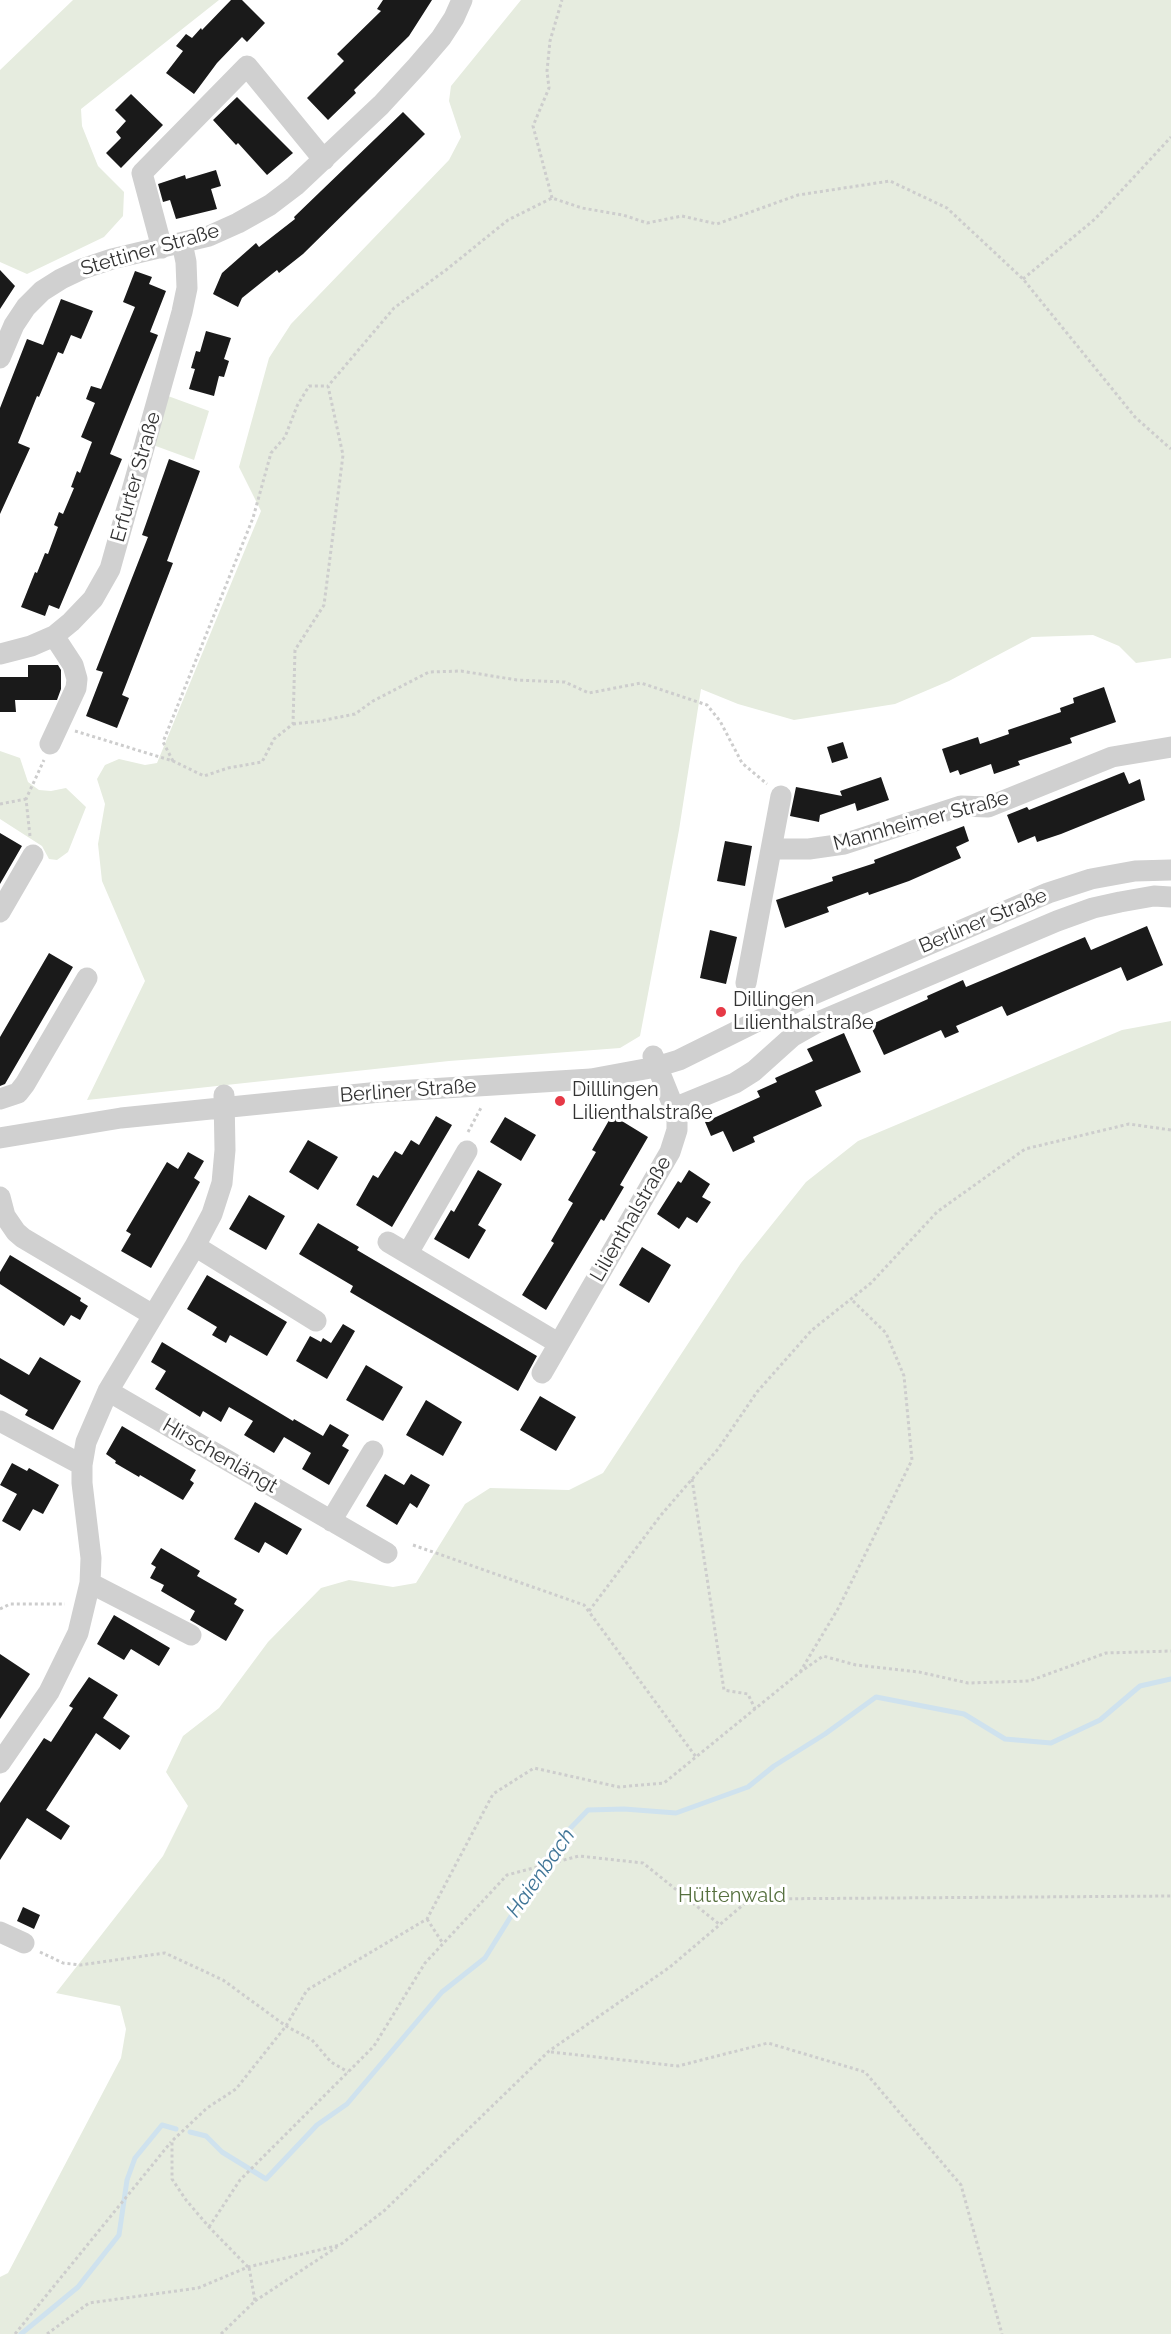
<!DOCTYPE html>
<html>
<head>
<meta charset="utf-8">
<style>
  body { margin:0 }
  canvas { display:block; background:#fff }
</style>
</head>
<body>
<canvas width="1171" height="2334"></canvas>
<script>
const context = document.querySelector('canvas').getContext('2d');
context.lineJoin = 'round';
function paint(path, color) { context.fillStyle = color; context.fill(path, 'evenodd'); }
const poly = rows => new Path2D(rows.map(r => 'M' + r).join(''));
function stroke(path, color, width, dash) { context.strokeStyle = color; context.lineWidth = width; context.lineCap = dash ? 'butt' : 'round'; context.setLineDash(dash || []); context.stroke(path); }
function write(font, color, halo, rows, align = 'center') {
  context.font = font + ' Raleway,sans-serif'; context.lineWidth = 6; context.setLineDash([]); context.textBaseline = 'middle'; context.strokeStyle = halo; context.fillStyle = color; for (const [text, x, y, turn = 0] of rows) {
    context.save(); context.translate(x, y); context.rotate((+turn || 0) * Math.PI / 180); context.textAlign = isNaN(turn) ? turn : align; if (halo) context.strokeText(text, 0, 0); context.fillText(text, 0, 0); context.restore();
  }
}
paint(poly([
  [73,0,219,0,81,109,82,126,98,166,124,192,123,216,104,237,27,274,0,262,0,70],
  [521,0,1171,0,1171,658,1136,663,1119,646,1093,635,1032,637,949,681,895,704,794,720,738,704,701,689,679,830,640,1036,620,1048,449,1061,87,1100,145,981,102,881,98,844,105,804,97,779,105,765,119,759,145,765,157,763,261,511,239,467,269,358,291,324,449,160,461,137,449,101,451,86],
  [168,396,209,411,194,460,153,445],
  [0,751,20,758,28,782,39,790,51,791,66,788,86,807,68,852,57,860,49,859,42,846,0,819],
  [1171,1021,1171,2334,0,2334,0,2277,8,2273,121,2058,126,2029,120,2006,56,1993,163,1856,188,1806,166,1772,183,1736,219,1708,268,1642,321,1588,349,1580,393,1587,416,1583,465,1504,490,1488,569,1490,603,1473,741,1263,806,1182,858,1141,1122,1030]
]), '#e6ecdf');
stroke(poly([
  [190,2132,206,2136,222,2152,266,2179,317,2125,347,2104,442,1992,485,1958,557,1842,588,1810,624,1809,676,1813,748,1787,774,1766,825,1734,876,1697,964,1714,1005,1739,1051,1743,1100,1720,1140,1686,1171,1679],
  [21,2334,78,2287,119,2235,127,2180,135,2158,162,2125,176,2129]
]), '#cfe2ee', 5);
paint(poly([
  [231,0,242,0,265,23,247,42,242,37,217,63,194,94,166,73,183,51,176,46,186,34,192,38,201,28,202,30],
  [383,0,432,0,409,36,354,90,356,93,328,120,307,98,344,61,337,54,381,11,377,9],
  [131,94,163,125,121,168,106,153,121,138,116,132,126,121,115,110],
  [237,97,293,153,267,175,238,143,236,145,213,120],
  [403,112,425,134,303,254,279,273,277,270,242,298,238,307,213,294,222,273,256,243,259,247,295,219,294,217],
  [216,170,221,186,211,189,217,209,176,219,170,200,163,202,158,184,185,175,186,179],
  [0,270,15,286,0,309],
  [135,271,152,277,149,284,166,291,150,332,158,335,110,454,122,459,117,471,59,609,49,605,45,616,21,607,35,572,37,573,45,553,48,554,58,527,54,525,59,512,63,514,74,488,71,487,77,471,80,473,92,442,81,437,95,403,86,399,91,386,101,389,135,307,123,302],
  [61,299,93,311,81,339,71,335,63,354,58,352,39,397,37,396,18,443,30,448,0,514,0,408,27,339,43,345],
  [206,331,231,338,224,359,229,361,224,377,219,376,214,396,189,389,195,369,191,368,196,351,200,352],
  [169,459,200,471,167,561,173,563,122,695,129,698,117,728,86,716,103,672,96,670,148,537,142,535],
  [28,665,58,665,61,670,61,689,57,700,15,700,16,712,0,712,0,677,28,677],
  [1104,687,1116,722,1070,738,1072,743,1018,761,1020,765,994,774,991,764,960,775,958,770,950,773,942,749,978,737,980,744,1009,734,1008,730,1061,712,1060,708,1074,703,1073,698],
  [843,742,848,758,832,763,827,747],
  [1124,772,1129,784,1140,779,1145,800,1061,834,1037,842,1035,836,1018,843,1007,815,1027,807,1029,810],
  [881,777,889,800,857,811,855,803,820,815,819,822,790,816,796,787,842,796,840,791],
  [964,826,969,841,956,847,961,858,909,881,869,895,868,892,827,907,829,912,785,928,776,900,833,881,832,877,875,863,874,860],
  [0,833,22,846,0,884],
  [725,841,752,846,745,886,717,881],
  [1147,926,1163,965,1127,981,1121,967,1007,1016,1002,1006,956,1026,959,1032,945,1038,941,1030,884,1055,870,1025,928,999,927,996,963,980,966,987,1085,937,1091,950],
  [710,930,737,937,726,984,700,978],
  [49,953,73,967,5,1084,0,1086,0,1037],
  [844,1033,861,1072,815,1091,822,1106,753,1137,755,1142,733,1152,723,1131,711,1136,705,1122,760,1097,757,1091,777,1082,775,1078,813,1061,807,1049],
  [612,1115,648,1137,620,1185,624,1187,604,1221,601,1219,546,1310,522,1295,554,1243,551,1241,573,1203,568,1200,596,1152,592,1150],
  [436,1116,452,1125,392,1227,356,1205,373,1175,378,1178,395,1151,402,1155,411,1140,419,1145],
  [505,1117,536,1135,521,1161,490,1142],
  [308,1140,338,1157,318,1190,289,1172],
  [188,1152,204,1161,194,1178,200,1182,151,1268,121,1251,131,1234,126,1231,167,1162,178,1169],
  [478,1170,502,1184,478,1225,486,1230,469,1259,434,1239,451,1210,454,1212],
  [689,1170,710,1184,702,1197,711,1202,697,1223,687,1217,679,1229,657,1214,678,1181,681,1183],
  [249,1195,285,1216,266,1250,229,1229],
  [318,1223,359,1247,357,1250,537,1356,518,1391,350,1292,353,1286,299,1254],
  [642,1247,671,1265,649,1303,619,1285],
  [10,1255,81,1298,80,1301,88,1306,80,1320,71,1315,64,1326,0,1284,0,1272],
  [207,1275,287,1322,267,1356,230,1335,226,1343,212,1335,217,1327,187,1309],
  [343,1324,355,1331,327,1379,296,1361,310,1336,321,1342,323,1338,331,1343],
  [162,1342,293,1421,294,1419,323,1436,330,1424,349,1435,342,1446,349,1450,329,1485,302,1469,311,1453,284,1437,274,1453,244,1435,253,1421,229,1407,221,1422,203,1411,200,1417,155,1389,166,1371,151,1362],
  [40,1357,81,1381,53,1430,25,1415,28,1410,0,1394,0,1358,29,1375],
  [366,1365,403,1387,383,1421,346,1400],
  [540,1396,576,1417,556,1451,520,1430],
  [426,1400,462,1422,443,1456,406,1435],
  [122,1426,196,1470,190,1480,194,1483,183,1500,140,1475,139,1477,115,1463,116,1461,106,1454],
  [12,1463,27,1471,29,1468,59,1485,43,1514,33,1509,20,1531,2,1521,17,1494,0,1485],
  [385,1474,404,1485,411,1474,430,1485,417,1508,410,1503,397,1525,366,1506],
  [255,1502,302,1529,287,1555,265,1542,259,1553,234,1539],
  [161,1548,200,1571,197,1576,237,1599,234,1604,244,1610,226,1641,190,1620,195,1611,161,1591,164,1585,150,1578,156,1567,151,1564],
  [114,1615,170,1648,159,1666,131,1649,124,1660,97,1644],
  [0,1654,30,1674,0,1719],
  [89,1677,118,1695,103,1718,130,1736,120,1750,96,1733,46,1810,70,1826,61,1840,27,1818,0,1860,0,1803,44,1738,51,1742,73,1708,69,1706],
  [23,1907,40,1915,34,1929,17,1921]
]), '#1a1a1a');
stroke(poly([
  [552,198,533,126,549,88,547,71,550,41,562,0],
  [1023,279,1095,219,1171,137],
  [293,724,320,721,355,714,373,701,429,672,461,671,517,680,565,682,589,693,641,683,707,705,720,721,742,763,767,784],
  [75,731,173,761,204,776,228,768,262,762,274,739,293,724,295,650,324,605,343,455,328,386,394,308,446,270,508,220,552,198,582,208,623,215,647,223,682,216,717,224,798,195,890,181,947,208,1023,279,1135,417,1171,449],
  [173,761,163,742,253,518,271,453,285,437,297,406,309,386,328,386],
  [0,804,26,799],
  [30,836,26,799,44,760],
  [468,1132,482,1106],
  [692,1479,724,1690,748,1694,755,1709],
  [413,1545,584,1605,696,1757],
  [0,1609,10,1604,65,1604],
  [589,1611,661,1515,718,1449,757,1392,812,1330,871,1283,937,1212,1025,1149,1129,1124,1171,1130],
  [800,1672,839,1607,912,1460,904,1376,886,1333,851,1299],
  [427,1919,442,1942],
  [40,1952,63,1963,80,1965,165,1953,223,1980,286,2026,312,2040,331,2062,348,2072],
  [551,2052,678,2066,768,2043,865,2072,961,2185,1002,2334],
  [209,2227,240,2180,374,2046,425,1963,507,1875,579,1856,643,1863,719,1924],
  [248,2267,209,2227,186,2200,172,2179,172,2141,207,2108,236,2089,286,2026,307,1990,427,1919,493,1794,534,1768,619,1787,664,1783,799,1673,823,1656,856,1665,919,1672,968,1683,1029,1681,1106,1653,1171,1651],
  [255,2301,337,2247],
  [15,2334,171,2142],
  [47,2334,89,2303,198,2288,248,2267,340,2245,385,2210,549,2051,670,1967,750,1899,1171,1896],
  [221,2334,255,2301,249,2267]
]), '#cdcdcd', 3, [3, 3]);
stroke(poly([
  [162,248,142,173,247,66,324,160],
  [0,358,14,325,26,307,42,291,61,279,82,269,112,259,209,236,238,223,270,205,295,186,381,105,417,66,441,38,454,18,462,0],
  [0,654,31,646,54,636,71,622,93,599,110,569,182,312,187,288,186,262,182,243],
  [50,744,76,688,77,679,73,665,54,636],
  [772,849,809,849,844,844,961,806,988,807,1112,757,1171,747],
  [0,912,33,855],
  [746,983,781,796],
  [0,1099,18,1093,25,1084,87,978],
  [674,1108,735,1083,754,1071,793,1036,816,1023,1057,921,1093,908,1120,902,1154,896,1171,897],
  [0,1138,121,1118,380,1092,591,1079,656,1067,679,1060,802,999,1048,893,1091,879,1135,871,1171,870],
  [0,1197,5,1216,16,1232,23,1238,153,1315],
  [388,1242,558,1343],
  [195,1246,316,1321],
  [408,1253,467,1151],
  [542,1373,670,1152,677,1130,677,1121,674,1108,653,1056],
  [108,1391,387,1553],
  [0,1421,82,1465],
  [331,1521,373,1451],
  [90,1583,191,1635],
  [0,1763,49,1692,78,1633,90,1583,91,1558,82,1483,82,1465,86,1442,108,1391,195,1246,212,1214,222,1183,225,1150,224,1095],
  [0,1932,24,1943]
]), '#d0d0d0', 21);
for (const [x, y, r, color] of [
  [721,1012,6,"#e63946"],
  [560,1101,6,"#e63946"]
]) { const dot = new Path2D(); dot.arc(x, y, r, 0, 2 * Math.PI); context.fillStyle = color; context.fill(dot); stroke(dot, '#fff', 2); }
write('20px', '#333', '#fff', [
  ["Stettiner Straße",150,250,-16],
  ["Erfurter Straße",136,477,-74],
  ["Mannheimer Straße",921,821,-15],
  ["Berliner Straße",983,921,-23],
  ["Berliner Straße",408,1091,-4],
  ["Lilienthalstraße",631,1219,-60],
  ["Hirschenlängt",220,1456,30]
]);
write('20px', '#333', '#fff', [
  ["Dillingen",733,1000],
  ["Lilienthalstraße",733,1023],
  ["Dilllingen",572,1090],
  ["Lilienthalstraße",572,1113]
], 'left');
write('20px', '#56703f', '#fff', [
  ["Hüttenwald",732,1896]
]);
write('italic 21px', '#3f7597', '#fff', [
  ["Haienbach",541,1873,-55]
]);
</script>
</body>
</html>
